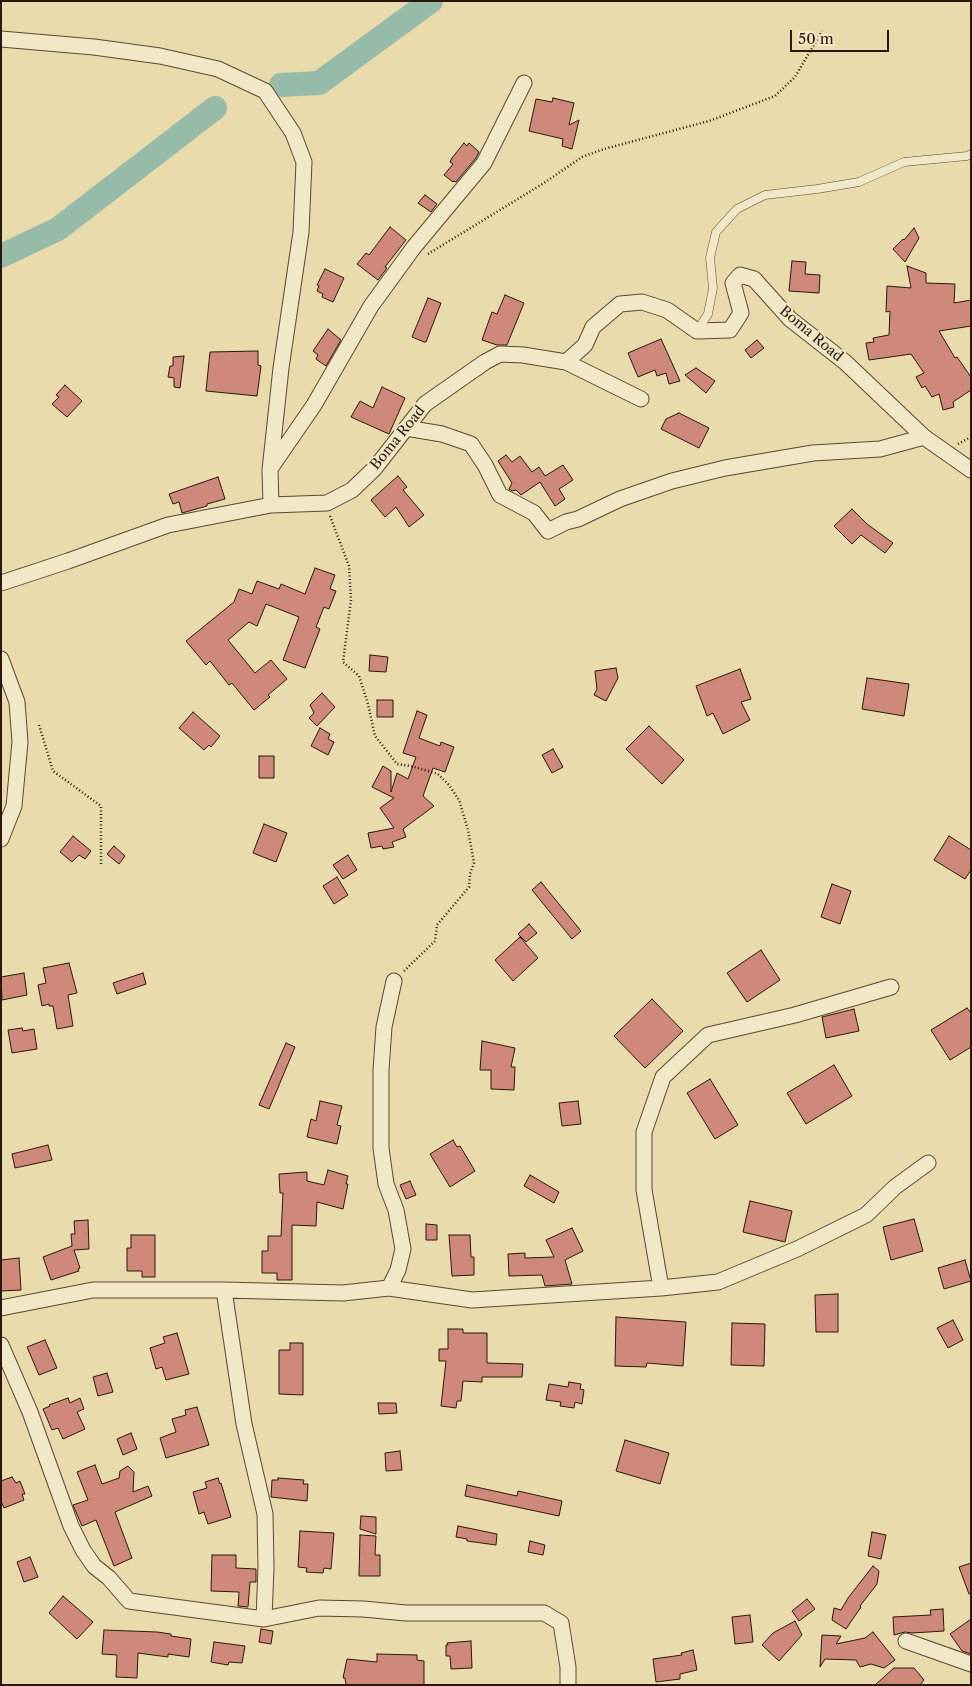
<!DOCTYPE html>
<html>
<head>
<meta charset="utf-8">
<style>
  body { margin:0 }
  #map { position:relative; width:972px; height:1686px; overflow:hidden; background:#e9dbab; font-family:"Libre Caslon Text",serif }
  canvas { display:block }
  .frame { position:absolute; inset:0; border:2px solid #2c170b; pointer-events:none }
  .scale { position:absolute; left:790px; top:30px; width:99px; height:22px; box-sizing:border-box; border:2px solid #2c170b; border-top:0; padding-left:6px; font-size:15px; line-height:18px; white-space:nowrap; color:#2c170b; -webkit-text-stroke:4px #f1e8c8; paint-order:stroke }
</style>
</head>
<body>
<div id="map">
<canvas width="972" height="1686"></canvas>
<div class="frame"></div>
<div class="scale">50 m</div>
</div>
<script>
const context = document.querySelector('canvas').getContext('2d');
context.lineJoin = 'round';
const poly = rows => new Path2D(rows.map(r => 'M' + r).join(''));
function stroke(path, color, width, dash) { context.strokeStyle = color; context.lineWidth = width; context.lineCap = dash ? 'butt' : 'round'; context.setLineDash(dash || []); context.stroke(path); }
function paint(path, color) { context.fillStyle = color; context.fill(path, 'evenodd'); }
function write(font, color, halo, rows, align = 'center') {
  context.font = font + ' "Libre Caslon Text",serif'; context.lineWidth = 4; context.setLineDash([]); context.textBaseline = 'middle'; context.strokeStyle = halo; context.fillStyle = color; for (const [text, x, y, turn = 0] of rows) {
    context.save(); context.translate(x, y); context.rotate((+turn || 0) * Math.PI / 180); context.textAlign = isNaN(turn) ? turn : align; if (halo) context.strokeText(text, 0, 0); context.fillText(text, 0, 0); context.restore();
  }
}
stroke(poly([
  [281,85,319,83,431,1],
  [1,256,58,229,215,108]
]), '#97bba9', 24);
const building = poly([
  [553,98,574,103,569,125,579,120,572,149,562,146,563,139,529,131,536,99,552,102,553,98],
  [464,143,467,146,469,143,479,152,476,158,456,182,454,181,453,182,444,175,453,164,450,162,452,158,464,143],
  [425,195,437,204,431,212,418,203,425,195],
  [390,227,406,240,385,267,387,268,378,280,357,264,366,253,369,255,390,227],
  [914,228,919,238,905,262,893,249,903,239,904,240,914,228],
  [792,261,806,262,805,274,820,275,819,293,789,291,792,261],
  [907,266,926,273,926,283,955,284,954,303,971,300,971,326,939,331,955,358,957,357,971,377,971,390,953,402,954,407,943,410,939,394,932,397,925,386,922,388,916,377,924,373,911,354,869,360,866,343,874,342,873,338,889,335,890,311,886,312,887,286,911,288,907,266],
  [325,269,344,278,333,302,322,297,323,294,317,291,319,286,317,285,325,269],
  [505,295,524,303,507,345,497,345,482,340,492,312,497,314,505,295],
  [428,298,441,303,426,342,424,342,412,337,428,298],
  [328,329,341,340,326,366,316,359,318,355,313,351,328,329],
  [661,339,667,352,680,381,669,384,666,373,657,376,655,370,638,377,628,353,661,339],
  [757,340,764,348,751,358,745,350,757,340],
  [258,351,258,365,261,366,257,396,206,391,210,352,258,351],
  [184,356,180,388,174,387,174,378,168,377,170,366,173,366,173,357,184,356],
  [696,368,715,381,706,393,685,375,696,368],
  [65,385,82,401,67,417,52,404,59,397,56,395,65,385],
  [382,387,405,398,389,434,351,417,360,401,373,408,382,387],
  [679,413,709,428,699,448,661,429,666,419,679,413],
  [506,455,512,462,520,456,532,472,539,467,545,476,563,465,573,480,559,489,565,499,555,506,540,482,521,495,516,490,512,491,509,489,512,483,498,461,506,455],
  [398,476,407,487,403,490,424,515,409,527,396,507,385,517,371,500,398,476],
  [218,477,225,499,207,504,207,506,182,513,179,502,173,504,169,494,218,477],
  [852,509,867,524,893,543,885,553,861,535,852,544,834,526,852,509],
  [315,568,335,575,330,589,336,591,329,609,324,607,316,627,320,629,305,668,283,660,299,617,266,604,257,626,249,622,228,640,255,673,271,660,287,679,268,695,270,697,254,710,232,683,229,685,210,661,206,665,186,641,234,602,239,589,252,594,257,581,279,589,281,584,305,594,315,568],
  [370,655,388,657,386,672,369,671,370,655],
  [616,668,618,678,606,701,594,695,597,689,595,671,616,668],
  [740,669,751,699,741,702,750,720,723,734,713,713,707,716,696,686,740,669],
  [867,678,909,684,904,716,862,709,867,678],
  [322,693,335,707,317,726,309,718,314,713,310,705,322,693],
  [377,700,393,700,393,717,377,717,377,700],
  [417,711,427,715,419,738,440,746,441,742,454,747,445,772,433,768,423,796,434,806,403,829,406,837,392,842,394,847,383,849,382,846,371,848,368,833,394,828,380,808,394,798,372,787,383,766,391,771,391,792,397,773,408,779,416,757,403,753,417,711],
  [193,712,220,736,211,747,209,745,204,750,179,728,193,712],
  [649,726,684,760,662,784,626,749,649,726],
  [320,728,330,734,328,739,334,742,328,755,311,746,320,728],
  [553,749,563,767,552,773,542,755,553,749],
  [259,756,274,756,274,778,259,778,259,756],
  [264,824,287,833,276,862,253,853,264,824],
  [73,836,91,851,85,859,79,855,72,862,60,852,73,836],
  [949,836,971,850,971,870,965,879,934,860,949,836],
  [114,846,125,856,119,864,107,854,114,846],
  [348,855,357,870,343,879,333,865,348,855],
  [337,877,348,895,334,904,323,886,337,877],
  [541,882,581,931,572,939,532,890,541,882],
  [832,884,851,891,840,924,821,917,832,884],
  [529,924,537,933,526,942,518,934,529,924],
  [520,937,538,958,513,981,495,960,520,937],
  [761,950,780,980,747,1002,727,973,761,950],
  [69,963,77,993,68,995,73,1026,57,1029,53,1006,49,1006,49,1004,42,1006,38,985,46,983,43,968,69,963],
  [24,973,27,995,2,1000,1,977,24,973],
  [143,973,146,984,117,994,113,983,143,973],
  [652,999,683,1031,645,1068,614,1036,652,999],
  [967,1008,971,1013,971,1047,950,1060,931,1030,967,1008],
  [854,1009,859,1031,826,1038,822,1017,854,1009],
  [22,1028,23,1031,34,1029,37,1049,12,1053,8,1030,22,1028],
  [482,1041,515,1048,511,1067,515,1067,514,1090,491,1089,491,1070,480,1070,482,1041],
  [286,1043,295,1047,269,1109,259,1105,286,1043],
  [834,1065,852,1096,806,1124,787,1093,834,1065],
  [710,1079,738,1125,715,1139,687,1093,710,1079],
  [320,1101,342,1106,337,1125,341,1126,337,1144,307,1137,311,1119,316,1121,320,1101],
  [578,1101,581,1124,562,1126,559,1103,578,1101],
  [453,1140,457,1147,460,1146,475,1171,450,1187,430,1154,453,1140],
  [48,1145,52,1160,15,1168,12,1154,48,1145],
  [328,1170,348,1176,346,1184,348,1184,343,1209,317,1202,316,1226,292,1225,292,1280,277,1280,277,1273,262,1273,262,1251,268,1251,268,1236,281,1236,283,1193,280,1193,279,1174,307,1172,307,1181,324,1185,328,1170],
  [530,1175,559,1192,554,1203,524,1186,530,1175],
  [410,1181,416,1195,406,1199,400,1185,410,1181],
  [750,1201,792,1211,785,1242,743,1232,750,1201],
  [914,1219,923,1251,891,1260,883,1227,914,1219],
  [88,1220,89,1249,74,1250,80,1268,78,1269,79,1271,51,1280,43,1257,72,1246,71,1234,75,1234,74,1221,88,1220],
  [426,1224,437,1225,437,1240,426,1240,426,1224],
  [572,1228,583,1251,565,1260,572,1284,545,1286,542,1275,509,1276,508,1254,525,1253,525,1258,554,1257,546,1240,572,1228],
  [131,1235,155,1235,155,1277,142,1277,142,1271,127,1271,127,1248,131,1248,131,1235],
  [449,1235,470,1235,471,1257,474,1257,474,1275,452,1276,449,1235],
  [19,1258,21,1290,1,1291,1,1260,19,1258],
  [965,1260,971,1281,944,1289,938,1268,965,1260],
  [838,1294,838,1332,816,1332,815,1295,838,1294],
  [616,1317,686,1322,683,1366,647,1363,646,1367,615,1366,616,1317],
  [953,1320,963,1340,948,1348,937,1328,953,1320],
  [732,1323,765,1324,764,1366,731,1365,732,1323],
  [448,1329,463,1329,463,1333,487,1333,487,1363,523,1364,522,1377,482,1377,482,1382,463,1381,461,1401,457,1401,456,1408,441,1406,446,1361,439,1361,439,1349,448,1349,448,1329],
  [177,1333,189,1374,166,1380,162,1367,156,1369,150,1348,165,1343,163,1337,177,1333],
  [45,1340,57,1368,39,1375,27,1347,45,1340],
  [290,1343,303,1343,303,1395,279,1394,279,1350,290,1350,290,1343],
  [107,1373,113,1392,98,1396,93,1377,107,1373],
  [569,1382,581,1384,580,1389,584,1390,582,1404,575,1402,574,1408,560,1406,561,1402,546,1400,549,1384,568,1387,569,1382],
  [68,1398,70,1403,80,1398,84,1409,77,1412,85,1429,63,1439,58,1428,52,1430,43,1409,50,1406,49,1405,68,1398],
  [378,1403,396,1403,397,1413,379,1414,378,1403],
  [197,1407,209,1445,166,1458,160,1438,176,1432,172,1419,186,1415,185,1410,197,1407],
  [131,1433,137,1449,123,1455,117,1439,131,1433],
  [625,1440,669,1453,660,1484,616,1471,625,1440],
  [400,1451,402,1470,386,1471,385,1453,400,1451],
  [95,1465,102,1484,119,1478,120,1471,128,1466,134,1472,133,1492,148,1486,152,1496,115,1512,132,1558,114,1566,96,1520,82,1526,73,1505,88,1500,77,1472,95,1465],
  [12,1477,16,1483,20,1481,25,1494,22,1494,24,1500,4,1508,1,1501,1,1481,12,1477],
  [218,1478,220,1484,221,1483,231,1517,208,1524,204,1512,199,1514,193,1492,207,1488,205,1482,218,1478],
  [278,1478,304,1480,303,1484,308,1484,307,1501,271,1497,272,1480,278,1480,278,1478],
  [467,1485,517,1496,518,1491,562,1501,559,1516,465,1496,467,1485],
  [361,1516,376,1517,376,1534,360,1529,361,1516],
  [458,1526,497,1534,496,1545,467,1541,467,1539,456,1537,458,1526],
  [300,1531,334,1533,331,1569,324,1568,323,1573,306,1572,307,1568,298,1567,300,1531],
  [872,1532,886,1535,881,1559,868,1556,872,1532],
  [360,1535,376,1536,375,1555,380,1555,380,1576,359,1576,360,1535],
  [530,1541,545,1545,543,1555,528,1552,530,1541],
  [212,1555,236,1555,236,1568,256,1569,256,1582,250,1582,248,1607,238,1606,239,1592,211,1591,212,1555],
  [30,1557,38,1577,24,1582,17,1562,30,1557],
  [971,1563,971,1594,969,1594,959,1567,971,1563],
  [873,1566,879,1571,877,1584,860,1606,861,1607,846,1629,832,1620,834,1608,841,1610,848,1598,873,1566],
  [63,1596,93,1622,77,1639,49,1613,63,1596],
  [807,1599,815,1609,799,1621,792,1611,807,1599],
  [943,1609,944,1631,912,1633,905,1632,894,1635,893,1617,931,1615,930,1610,943,1609],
  [750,1615,753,1642,735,1644,732,1617,750,1615],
  [971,1619,971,1654,962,1651,950,1634,971,1619],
  [795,1621,802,1635,779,1661,762,1645,773,1633,795,1621],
  [261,1629,273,1631,271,1644,259,1642,261,1629],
  [104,1630,157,1632,171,1634,171,1636,191,1639,189,1657,168,1654,168,1657,138,1653,137,1678,116,1677,117,1655,102,1654,104,1630],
  [873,1632,895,1660,884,1668,871,1664,860,1667,856,1660,825,1659,820,1667,822,1635,841,1636,836,1644,865,1638,873,1632],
  [471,1641,472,1668,451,1669,450,1656,446,1656,446,1645,448,1645,447,1643,471,1641],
  [214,1642,245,1646,242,1663,229,1662,228,1665,211,1662,214,1642],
  [693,1650,697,1670,680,1674,680,1679,656,1682,653,1659,682,1655,681,1653,693,1650],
  [377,1654,417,1655,417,1660,424,1661,424,1685,346,1685,345,1678,343,1678,347,1659,377,1662,377,1654],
  [894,1668,914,1668,924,1680,920,1685,875,1685,894,1668]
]);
paint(building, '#ce897a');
stroke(building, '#2c170b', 1);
const lane = poly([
  [697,331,708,314,713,288,710,258,716,232,737,209,765,195,817,189,859,182,904,162,967,156,971,154]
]);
const street = poly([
  [1,39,94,47,160,56,218,69,265,91,293,133,304,162,301,232,281,368,270,470,271,505],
  [566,362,641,399],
  [406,428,442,434,471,444,485,465,500,495,534,513,548,531,566,522,578,519,620,499,672,481,725,468,813,453,880,449,924,437],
  [272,466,314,405,371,306,414,247,484,163,524,83],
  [1,583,68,561,168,525,271,505,327,503,352,490,375,468,425,404,485,362,500,354,523,355,566,362,585,345,593,327,620,304,642,302,667,310,697,331,730,330,741,313,733,283,740,275,754,279,790,319,845,362,924,437,971,470],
  [1,659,17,702,20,742,14,806,1,839],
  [389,1288,398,1270,403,1249,396,1210,386,1184,381,1148,381,1070,384,1027,394,981],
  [661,1288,644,1190,644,1132,663,1077,708,1035,795,1015,891,987],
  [224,1290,244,1424,265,1514,266,1567,264,1619],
  [1,1308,93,1290,224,1290,343,1293,389,1288,472,1300,661,1288,718,1282,797,1249,866,1215,895,1187,928,1163],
  [1,1345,30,1412,71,1526,83,1550,94,1566,109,1578,129,1601,264,1619,319,1608,363,1609,406,1613,544,1613,561,1623,568,1667,568,1685],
  [906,1641,971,1664]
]);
stroke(lane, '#5b4833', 9);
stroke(street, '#5b4833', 17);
stroke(poly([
  [428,254,544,183,582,157,604,149,709,121,775,96,795,77,822,31],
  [958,444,971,437],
  [330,516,349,566,351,600,343,662,359,676,368,704,375,736,397,764,411,766,438,774,449,785,459,800,468,830,474,863,470,874,469,887,437,925,435,941,404,971],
  [39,725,53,771,101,806,101,866]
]), '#2c170b', 2.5, [1, 2.5]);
stroke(lane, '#f1e8c8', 8);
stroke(street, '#f1e8c8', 15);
write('14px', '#2c170b', '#f1e8c8', [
  ["Boma Road",811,334,40],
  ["Boma Road",398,438,-51]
]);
</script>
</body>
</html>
